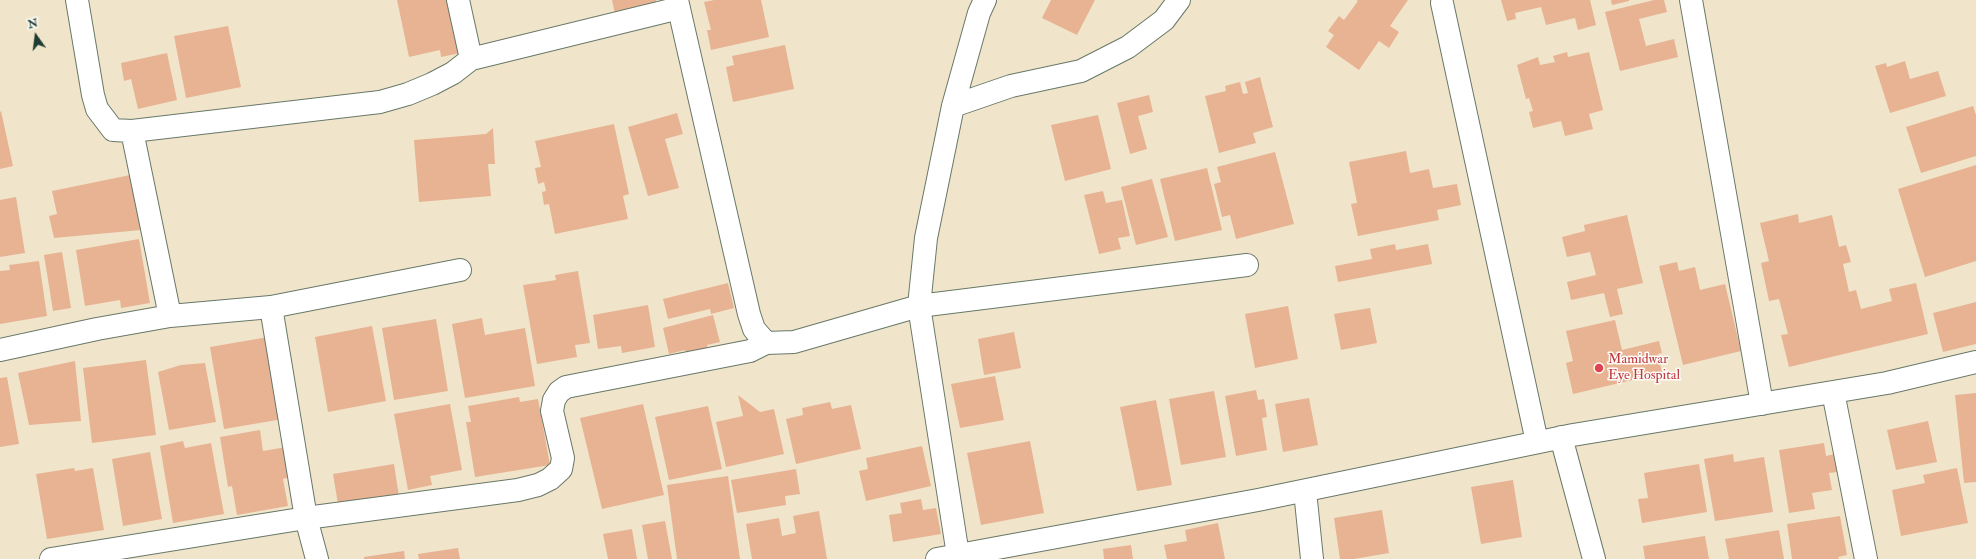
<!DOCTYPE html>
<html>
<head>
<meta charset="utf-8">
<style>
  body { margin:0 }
  #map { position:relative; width:1976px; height:559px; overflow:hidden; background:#f0e5ca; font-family:"IM FELL Double Pica",serif }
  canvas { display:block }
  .north { position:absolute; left:16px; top:16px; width:40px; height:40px; -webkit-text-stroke:3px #fdfcf7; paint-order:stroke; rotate:346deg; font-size:11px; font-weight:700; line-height:16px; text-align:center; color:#1f3d34 }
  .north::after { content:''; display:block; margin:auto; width:14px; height:18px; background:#1f3d34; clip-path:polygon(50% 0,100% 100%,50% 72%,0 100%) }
</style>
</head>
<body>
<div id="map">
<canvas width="1976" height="559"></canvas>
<div class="north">N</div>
</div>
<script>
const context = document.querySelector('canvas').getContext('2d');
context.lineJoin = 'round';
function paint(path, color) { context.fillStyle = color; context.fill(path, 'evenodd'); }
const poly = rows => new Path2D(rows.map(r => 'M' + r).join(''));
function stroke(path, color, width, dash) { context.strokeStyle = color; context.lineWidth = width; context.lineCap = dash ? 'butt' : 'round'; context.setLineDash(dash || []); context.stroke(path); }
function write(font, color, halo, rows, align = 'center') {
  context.font = font + ' "IM FELL Double Pica",serif'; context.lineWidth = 3; context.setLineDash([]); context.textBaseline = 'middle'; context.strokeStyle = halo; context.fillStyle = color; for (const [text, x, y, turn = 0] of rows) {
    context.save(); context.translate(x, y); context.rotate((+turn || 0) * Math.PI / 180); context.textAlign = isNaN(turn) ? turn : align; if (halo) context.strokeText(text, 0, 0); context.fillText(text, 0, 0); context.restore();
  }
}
paint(poly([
  [397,0,454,0,465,52,441,57,440,50,409,57],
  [612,0,656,0,657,5,615,14],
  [714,0,761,0,769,37,711,50,707,30,711,30,704,2],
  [1051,0,1095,0,1077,35,1042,18],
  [1356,0,1408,0,1390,26,1399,32,1389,48,1379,41,1359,70,1326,47,1334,35,1328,31,1339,16,1344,20,1358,1],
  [1501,0,1590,0,1596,25,1578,30,1575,18,1546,25,1541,7,1515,13,1516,19,1507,21],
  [1611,0,1629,0,1629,1,1612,5],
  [1654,0,1664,0,1667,12,1639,19,1646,46,1674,39,1678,57,1620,71,1605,12],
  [228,26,241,87,186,98,174,36],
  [785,45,794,89,733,102,726,67,734,65,732,56],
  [1567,52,1568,57,1589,52,1603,110,1589,114,1593,129,1565,136,1561,121,1533,128,1529,112,1533,111,1529,98,1526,99,1517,65,1538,57,1540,65,1555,62,1553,56],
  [167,53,177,100,138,109,131,79,124,81,121,63],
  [1905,61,1910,79,1938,71,1946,96,1890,113,1875,66,1886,63,1887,67],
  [1260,77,1273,127,1253,133,1256,143,1219,153,1205,96,1226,91,1225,86,1240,82,1243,94,1248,93,1245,82],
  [1149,95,1153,112,1138,116,1147,149,1130,154,1117,103],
  [1973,106,1976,115,1976,156,1921,173,1906,127],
  [1,111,13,166,0,169,0,112],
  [677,113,683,134,665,139,679,188,648,196,628,127],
  [1098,115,1111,169,1065,181,1051,125],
  [614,124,629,194,623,196,628,219,555,234,549,204,544,205,542,192,546,191,544,182,538,184,535,168,541,167,535,141],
  [493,128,495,164,488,164,491,196,419,202,414,140,486,134],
  [1406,151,1410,173,1429,169,1433,188,1457,184,1461,205,1437,210,1439,220,1358,236,1351,204,1357,203,1349,162],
  [1275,152,1294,224,1236,239,1230,215,1222,217,1214,184,1221,182,1217,167],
  [1976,165,1976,261,1925,277,1898,189],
  [1207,168,1222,230,1175,241,1160,179],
  [140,173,152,229,54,238,49,216,57,214,52,191],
  [1152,179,1168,237,1136,245,1121,187],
  [1103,191,1106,203,1122,200,1130,236,1118,238,1121,249,1099,254,1084,195],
  [16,197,25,253,0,257,0,200],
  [1798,214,1799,223,1832,215,1839,247,1846,245,1851,262,1843,264,1849,292,1856,290,1861,309,1892,301,1889,289,1916,283,1928,334,1789,367,1781,335,1788,334,1779,299,1769,301,1761,263,1769,261,1760,223],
  [1627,215,1643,283,1617,289,1623,314,1610,317,1604,293,1571,300,1567,282,1596,275,1590,252,1567,257,1562,237,1585,231,1584,225],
  [139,239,150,303,121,308,120,300,85,306,76,250],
  [1395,244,1396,250,1428,244,1432,264,1338,282,1335,266,1372,259,1370,249],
  [62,252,71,308,53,311,44,255],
  [39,261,47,316,0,324,0,271,10,270,9,265],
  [1677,262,1679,271,1695,267,1700,290,1725,284,1741,351,1683,365,1659,266],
  [578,271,590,343,575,345,577,357,537,364,523,285,556,280,555,275],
  [728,283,734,308,711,314,710,309,668,319,663,299],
  [1976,302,1976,344,1943,352,1933,313],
  [648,305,655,347,622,353,621,346,598,349,593,315],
  [1288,306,1298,359,1255,368,1245,314],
  [1370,308,1377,343,1341,350,1334,314],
  [713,315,720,342,707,345,708,351,687,357,685,350,669,354,663,328],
  [482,318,485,335,525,328,535,386,465,398,452,324],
  [436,319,448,391,394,400,382,328],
  [1615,320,1622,350,1659,341,1662,353,1658,354,1662,373,1573,394,1566,363,1573,361,1566,331],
  [372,326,386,401,328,412,315,337],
  [1014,332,1021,368,984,375,978,339],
  [274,336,283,419,224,429,210,347],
  [146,360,156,435,92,443,83,368],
  [75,361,81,421,29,425,18,373],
  [205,363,216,422,169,430,158,372,181,365],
  [995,376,1004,420,960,428,951,384],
  [7,377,19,444,0,447,0,378],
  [1256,390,1258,400,1264,399,1267,417,1262,418,1267,450,1236,456,1225,396],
  [1214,391,1226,457,1181,465,1169,399],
  [1976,393,1976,482,1964,483,1955,395],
  [738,395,760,412,774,409,784,454,726,467,716,422,743,416],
  [519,397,520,402,538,399,550,465,475,477,466,422,471,422,468,406],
  [1309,398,1318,445,1283,452,1275,404],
  [1156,400,1172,485,1137,491,1120,407],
  [830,402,832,409,851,405,861,449,796,464,786,419,803,415,802,408],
  [450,404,462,470,430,476,432,485,408,490,394,414],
  [643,404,664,495,602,509,580,418],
  [708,406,722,469,669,480,655,417],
  [1928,421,1937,462,1896,470,1887,430],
  [260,430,263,451,286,447,290,477,283,479,288,506,237,515,232,486,228,487,220,437],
  [183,441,185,448,211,443,224,514,173,523,160,446],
  [1030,441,1044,513,981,525,967,453],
  [1824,443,1826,456,1835,454,1837,472,1829,473,1832,490,1812,493,1815,509,1789,513,1779,450],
  [922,446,931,486,866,501,859,471,868,469,866,458],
  [150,452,162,519,123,526,112,459],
  [1733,454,1734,462,1764,457,1773,512,1715,521,1704,459],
  [394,464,400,503,338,504,333,474],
  [1699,464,1707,512,1642,523,1638,499,1648,498,1644,473],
  [74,468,75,471,93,468,104,530,47,539,36,474],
  [1957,468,1968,523,1901,536,1892,490,1925,483,1923,475],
  [796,469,800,494,785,496,786,505,737,513,731,480],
  [728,476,740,559,677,559,667,485],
  [1513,480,1522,537,1481,544,1471,487],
  [921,499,923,510,936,508,941,534,893,542,889,515,902,513,900,503],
  [1382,510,1389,553,1354,559,1340,559,1334,518],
  [819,511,827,559,752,559,746,524,779,518,782,536,796,533,793,516],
  [1840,516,1847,555,1838,557,1839,559,1792,559,1787,524],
  [665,521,672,559,648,559,642,525],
  [1218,523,1225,559,1167,559,1164,545,1187,541,1185,530],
  [632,529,637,559,608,559,603,534],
  [1779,530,1784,559,1729,559,1725,539],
  [1705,536,1709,559,1645,559,1643,546],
  [1131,545,1133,559,1104,559,1103,549],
  [458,548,460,559,419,559,418,554],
  [404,551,405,559,364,559,364,557]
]), '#e7b393');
const minor = poly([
  [77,0,93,95,97,109,113,130,132,131,380,102,408,94,432,84,453,73,471,59,679,8],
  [458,0,471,59],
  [677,0,749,314,754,329,766,343,794,342,919,306,1247,265],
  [1691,0,1762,404],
  [1442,3,1537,442],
  [953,106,1011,86,1081,71,1128,47,1164,20,1179,0],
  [132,131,170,316],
  [271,307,306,518,518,490,538,485,550,479,561,469,563,458,552,411,554,400,559,392,566,387,750,351,766,343],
  [0,350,97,329,170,316,271,307,460,270],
  [1833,392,1866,559],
  [1561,437,1594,559],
  [1305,491,1312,559],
  [958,555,919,306,926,238,953,106,979,13,985,0],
  [51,559,306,518,317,559],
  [937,559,1258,500,1573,435,1887,383,1976,362]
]);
stroke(minor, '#687868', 24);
stroke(minor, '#fff', 22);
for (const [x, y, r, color] of [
  [1599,368,5,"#e0444e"]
]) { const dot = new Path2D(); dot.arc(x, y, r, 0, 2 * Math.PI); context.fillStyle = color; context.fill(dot); stroke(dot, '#fdfcf7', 1.5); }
write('14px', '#be3a42', '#fdfcf7', [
  ["Mamidwar",1608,360],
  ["Eye Hospital",1608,376]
], 'left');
</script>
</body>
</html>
